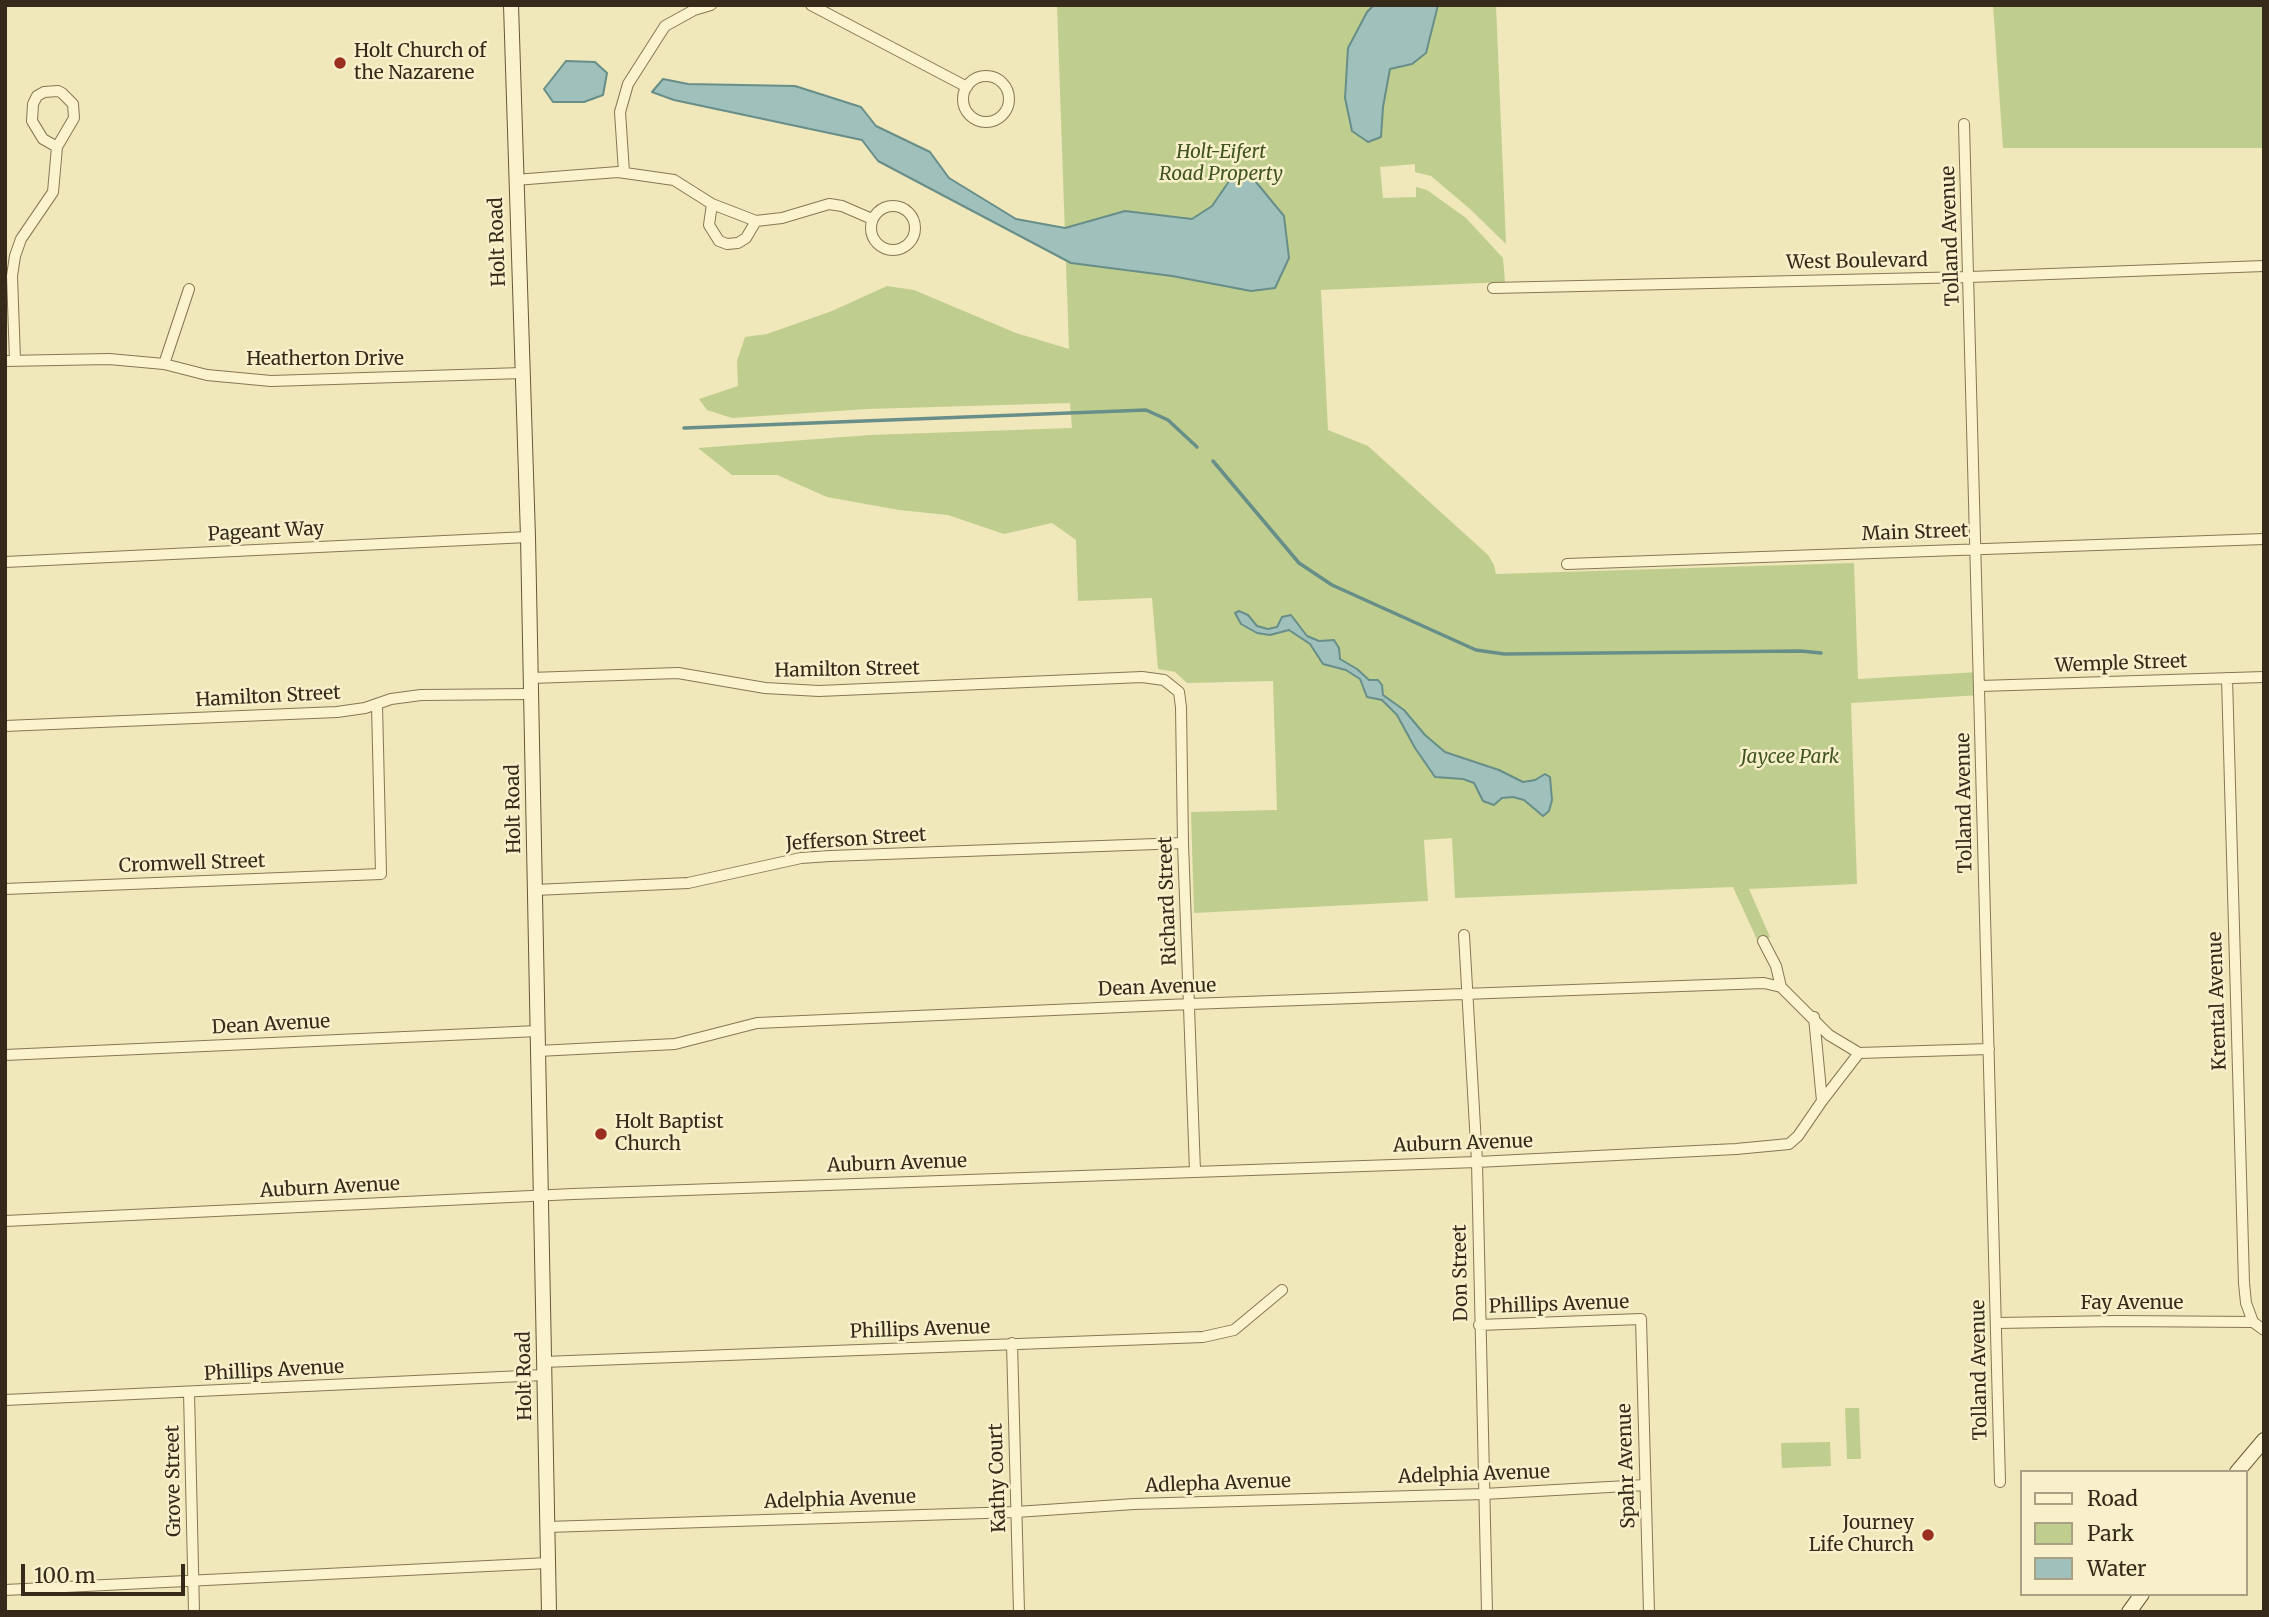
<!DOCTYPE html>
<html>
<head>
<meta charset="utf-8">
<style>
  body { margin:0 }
  #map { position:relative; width:2269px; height:1617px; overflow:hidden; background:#f0e7ba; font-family:Merriweather,serif }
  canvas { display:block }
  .frame { position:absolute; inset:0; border:7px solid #362b1a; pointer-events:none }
  .legend { position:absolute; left:2020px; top:1470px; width:228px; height:126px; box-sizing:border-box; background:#f7f0ca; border:2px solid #aaa184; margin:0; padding:9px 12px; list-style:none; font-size:21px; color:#362b1a }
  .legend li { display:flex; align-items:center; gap:14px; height:35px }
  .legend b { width:35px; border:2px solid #aaa184 }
  .scale { position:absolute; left:21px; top:1564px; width:164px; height:32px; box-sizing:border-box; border:4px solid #362b1a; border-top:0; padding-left:9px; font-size:21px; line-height:24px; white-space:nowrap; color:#362b1a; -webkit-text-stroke:5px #f7f0ca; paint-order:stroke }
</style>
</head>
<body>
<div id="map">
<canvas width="2269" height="1617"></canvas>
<div class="frame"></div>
<ul class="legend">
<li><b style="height:9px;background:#fbf3ce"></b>Road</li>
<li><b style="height:19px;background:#bfce8e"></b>Park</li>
<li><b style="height:19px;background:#9fc0bb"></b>Water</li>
</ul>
<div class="scale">100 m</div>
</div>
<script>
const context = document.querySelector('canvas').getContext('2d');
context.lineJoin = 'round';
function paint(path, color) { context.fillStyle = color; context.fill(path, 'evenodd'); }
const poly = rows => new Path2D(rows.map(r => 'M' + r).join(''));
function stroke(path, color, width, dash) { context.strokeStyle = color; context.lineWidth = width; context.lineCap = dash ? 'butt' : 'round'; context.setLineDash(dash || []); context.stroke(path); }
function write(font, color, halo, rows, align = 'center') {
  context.font = font + ' Merriweather,serif'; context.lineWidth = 5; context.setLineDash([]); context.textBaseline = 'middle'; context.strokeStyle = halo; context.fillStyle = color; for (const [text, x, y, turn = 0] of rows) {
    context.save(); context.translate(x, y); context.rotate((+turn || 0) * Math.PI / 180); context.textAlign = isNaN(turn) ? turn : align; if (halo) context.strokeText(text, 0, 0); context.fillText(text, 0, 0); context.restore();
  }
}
paint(poly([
  [1057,5,1496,5,1506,244,1470,209,1431,176,1415,172,1415,164,1380,167,1383,198,1416,197,1416,187,1427,190,1466,218,1503,258,1505,282,1321,290,1328,430,1368,446,1488,555,1494,565,1496,574,1854,563,1858,679,1979,672,1980,695,1851,703,1857,884,1749,889,1770,937,1759,944,1733,887,1455,898,1452,838,1424,840,1428,901,1194,913,1191,812,1277,810,1273,681,1187,683,1175,672,1158,669,1152,598,1078,601,1076,540,1052,523,1004,534,948,515,899,510,827,497,777,475,732,475,698,448,870,435,1072,428,1070,403,867,409,732,418,707,410,699,399,738,386,737,361,745,337,767,334,832,311,887,286,914,290,1016,333,1069,349],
  [1993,5,2264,5,2264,148,2003,148],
  [1845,1408,1859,1408,1861,1459,1847,1459],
  [1830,1442,1831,1466,1782,1468,1781,1443]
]), '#bfce8e');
const water = poly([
  [1374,5,1438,5,1426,53,1412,64,1390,69,1383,107,1381,137,1368,142,1352,131,1345,98,1348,48,1367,12,1374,5],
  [566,61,595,62,607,73,603,95,584,102,553,102,544,89,566,61],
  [663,79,688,84,795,86,861,107,876,126,930,152,949,178,1016,219,1065,228,1125,211,1192,219,1212,206,1232,177,1251,176,1284,216,1289,258,1275,288,1251,291,1172,276,1071,263,878,161,862,140,674,100,652,92,663,79],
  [1239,611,1248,615,1257,626,1268,629,1277,627,1282,617,1291,615,1307,636,1319,641,1334,640,1339,648,1340,659,1357,669,1369,680,1378,680,1382,685,1383,695,1404,710,1425,735,1445,752,1499,770,1523,782,1535,780,1545,774,1550,777,1552,800,1549,811,1543,816,1524,800,1513,797,1502,798,1494,805,1483,801,1474,783,1463,779,1435,777,1415,748,1397,715,1382,700,1367,697,1360,679,1346,670,1323,664,1310,644,1289,630,1270,635,1257,633,1241,624,1235,613,1239,611]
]);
paint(water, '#9fc0bb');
stroke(water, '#678e89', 2);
stroke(poly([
  [684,428,1146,410,1168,420,1197,447],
  [1213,461,1299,563,1332,585,1476,650,1504,654,1801,651,1821,653]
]), '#678e89', 3.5);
const street = poly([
  [811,5,967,87],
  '963 99a23 23 0 1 1 46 0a23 23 0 1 1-46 0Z',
  [1964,124,2000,1482],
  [624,172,620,112,628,84,665,26,694,10,711,5],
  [515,180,618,172,674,180,712,204,756,221,782,218,829,204,842,206,872,219],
  [712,204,709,225,719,241,727,244,738,243,746,238,756,221],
  '871 228a22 22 0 1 1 44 0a22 22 0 1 1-44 0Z',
  [1493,288,1970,277,2264,266],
  [15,360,12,276,15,256,21,239,53,192,57,147,74,118,73,104,62,93,58,91,44,92,37,96,33,104,32,121,43,139,57,147],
  [5,361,109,359,164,364,207,375,271,381,522,373],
  [164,364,189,289],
  [5,562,528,537],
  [1567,564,2264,539],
  [530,678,678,673,765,688,819,691,1142,677,1164,680,1179,692,1181,707,1183,843,1195,1171],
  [2227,678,2244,1283,2246,1303,2253,1322],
  [1980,686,2264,677],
  [5,726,337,712,365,708,391,699,421,695,531,694],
  [5,889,381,874,377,705],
  [535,890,688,883,801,858,830,856,1183,843],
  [1464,935,1477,1162,1487,1612],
  [1763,941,1776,966,1781,987,1829,1035,1859,1053,1989,1049],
  [538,1051,675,1044,757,1023,1190,1004,1764,983,1781,987],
  [5,1055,538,1031],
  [1822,1101,1859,1053],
  [5,1221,573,1194,1477,1162,1736,1149,1789,1144,1798,1136,1822,1101,1814,1017],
  [1997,1323,2117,1321,2253,1322,2264,1330],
  [1479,1325,1641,1319,1649,1612],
  [1012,1343,1019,1612],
  [543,1362,1203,1337,1234,1330,1282,1290],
  [189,1392,194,1612],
  [5,1400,544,1375],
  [547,1527,1016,1512,1134,1504,1484,1494,1645,1485],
  [5,1590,548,1563]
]);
const secondary = poly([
  [511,5,528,537,549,1612],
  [2237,1472,2264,1440],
  [2129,1612,2142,1594]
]);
stroke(street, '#887654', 12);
stroke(secondary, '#695737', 16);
stroke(street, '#fbf3ce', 10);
stroke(secondary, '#fbf3ce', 14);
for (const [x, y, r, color] of [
  [340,63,7,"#9a2f20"],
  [601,1134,7,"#9a2f20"],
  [1928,1535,7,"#9a2f20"]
]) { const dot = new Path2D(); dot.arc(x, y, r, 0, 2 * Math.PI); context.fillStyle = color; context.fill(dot); stroke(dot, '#f7f0ca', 2.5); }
write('19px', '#362b1a', '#f7f0ca', [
  ["Holt Church of",354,52],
  ["the Nazarene",354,74],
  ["Holt Baptist",615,1123],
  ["Church",615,1145],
  ["Journey",1914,1524,"right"],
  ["Life Church",1914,1546,"right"]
], 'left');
write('italic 19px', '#40541f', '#f7f0ca', [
  ["Holt-Eifert",1221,153],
  ["Road Property",1221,175],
  ["Jaycee Park",1790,758]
]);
write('19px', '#362b1a', '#f7f0ca', [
  ["Tolland Avenue",1951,236,-92],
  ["Holt Road",498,242,-92],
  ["West Boulevard",1857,262,-1],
  ["Heatherton Drive",325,360],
  ["Pageant Way",266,532,-3],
  ["Main Street",1915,533,-2],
  ["Wemple Street",2121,664,-2],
  ["Hamilton Street",847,670,-1],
  ["Hamilton Street",268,697,-3],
  ["Tolland Avenue",1965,803,-91],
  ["Holt Road",514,809,-91],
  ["Jefferson Street",856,840,-4],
  ["Cromwell Street",192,864,-2],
  ["Richard Street",1168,901,-92],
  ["Dean Avenue",1157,988,-2],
  ["Krental Avenue",2218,1001,-92],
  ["Dean Avenue",271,1025,-3],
  ["Auburn Avenue",1463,1144,-2],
  ["Auburn Avenue",897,1164,-2],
  ["Auburn Avenue",330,1188,-3],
  ["Don Street",1461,1273,-91],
  ["Fay Avenue",2132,1304],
  ["Phillips Avenue",1559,1305,-2],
  ["Phillips Avenue",920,1330,-2],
  ["Tolland Avenue",1980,1370,-91],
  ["Phillips Avenue",274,1371,-3],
  ["Holt Road",525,1376,-91],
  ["Spahr Avenue",1627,1466,-92],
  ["Adelphia Avenue",1474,1475,-2],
  ["Kathy Court",998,1478,-92],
  ["Grove Street",174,1481,-91],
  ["Adlepha Avenue",1218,1484,-2],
  ["Adelphia Avenue",840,1500,-2]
]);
</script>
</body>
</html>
